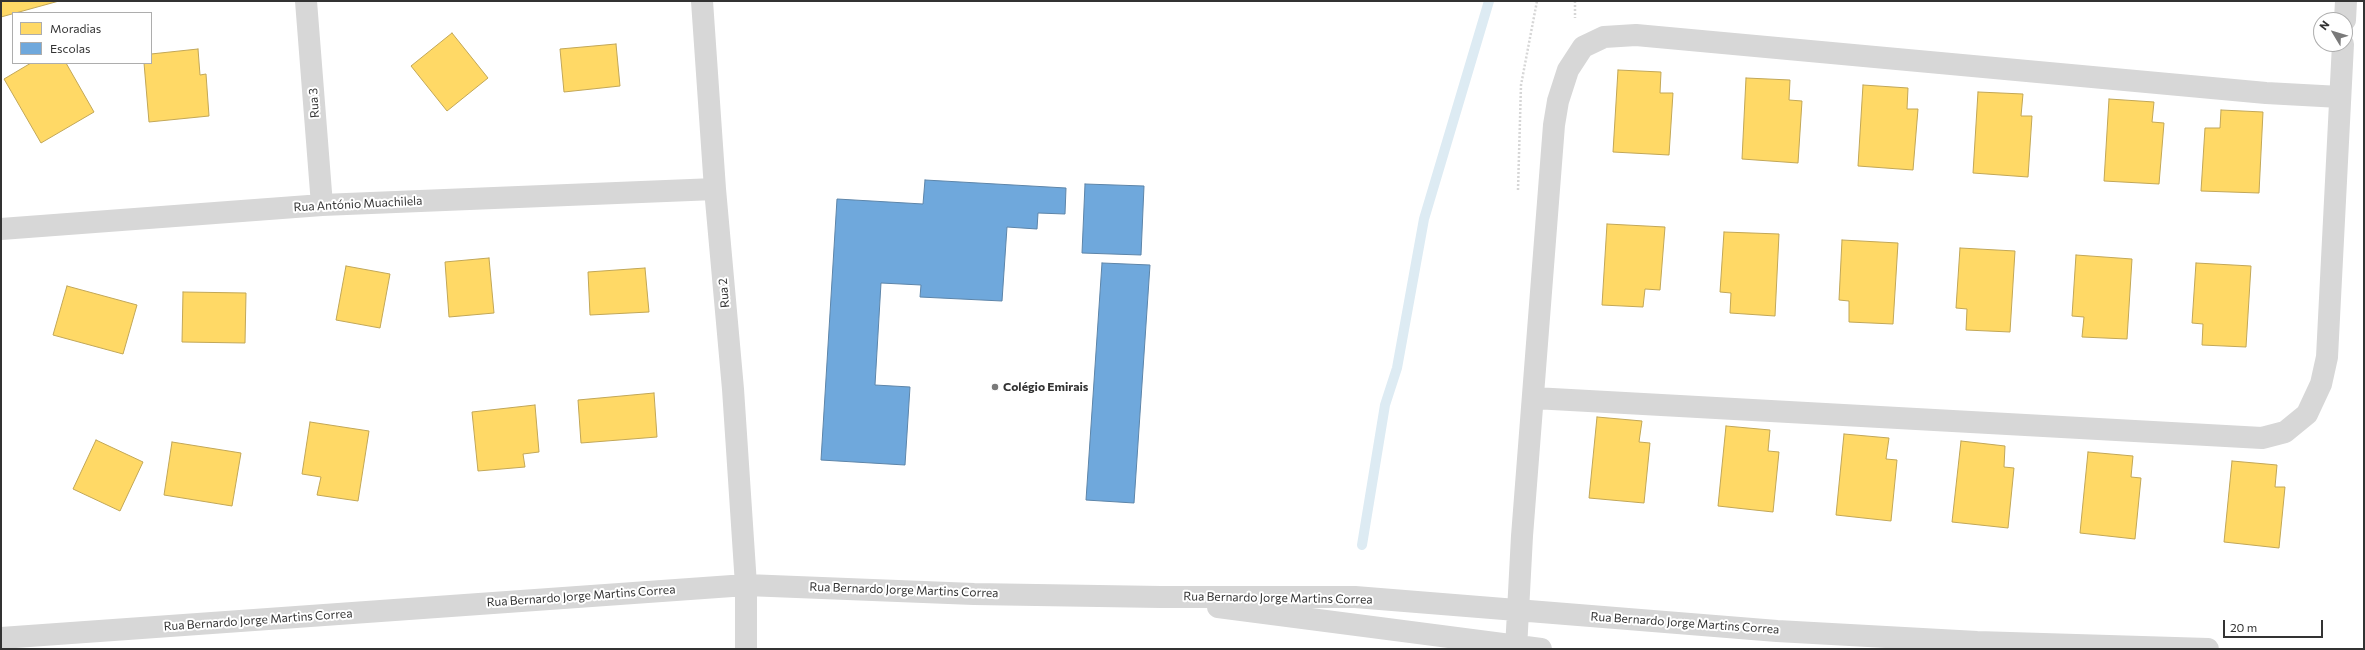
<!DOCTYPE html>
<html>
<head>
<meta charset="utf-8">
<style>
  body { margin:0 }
  #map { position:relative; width:2365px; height:650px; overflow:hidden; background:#fff; font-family:Commissioner,sans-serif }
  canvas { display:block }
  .frame { position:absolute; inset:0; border:2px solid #333; pointer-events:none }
  .legend { position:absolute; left:12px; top:12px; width:140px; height:52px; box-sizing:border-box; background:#fff; border:1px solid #adadad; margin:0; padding:5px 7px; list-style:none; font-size:12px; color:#333 }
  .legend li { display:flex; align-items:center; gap:8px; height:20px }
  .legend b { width:20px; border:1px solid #adadad }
  .north { position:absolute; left:2313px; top:12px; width:40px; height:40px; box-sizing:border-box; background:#fff; border:1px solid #adadad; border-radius:50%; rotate:308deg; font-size:11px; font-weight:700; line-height:16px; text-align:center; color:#333 }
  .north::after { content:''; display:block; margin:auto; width:14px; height:18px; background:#7a7a7a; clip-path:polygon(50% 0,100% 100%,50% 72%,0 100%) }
  .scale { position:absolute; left:2223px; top:620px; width:100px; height:18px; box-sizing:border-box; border:2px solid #333; border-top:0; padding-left:5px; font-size:12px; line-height:14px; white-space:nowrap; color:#333; -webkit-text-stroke:3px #fff; paint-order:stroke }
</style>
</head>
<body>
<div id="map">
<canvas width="2365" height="650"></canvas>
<div class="frame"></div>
<ul class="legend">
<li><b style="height:11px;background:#ffd966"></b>Moradias</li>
<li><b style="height:11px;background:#6fa8dc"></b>Escolas</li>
</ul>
<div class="north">N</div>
<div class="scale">20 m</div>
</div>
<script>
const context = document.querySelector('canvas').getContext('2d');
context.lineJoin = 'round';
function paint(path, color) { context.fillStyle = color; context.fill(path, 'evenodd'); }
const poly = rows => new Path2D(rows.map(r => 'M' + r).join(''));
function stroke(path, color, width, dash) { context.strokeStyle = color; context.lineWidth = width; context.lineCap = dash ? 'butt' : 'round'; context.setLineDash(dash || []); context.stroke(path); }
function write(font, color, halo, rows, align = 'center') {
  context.font = font + ' Commissioner,sans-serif'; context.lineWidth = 4; context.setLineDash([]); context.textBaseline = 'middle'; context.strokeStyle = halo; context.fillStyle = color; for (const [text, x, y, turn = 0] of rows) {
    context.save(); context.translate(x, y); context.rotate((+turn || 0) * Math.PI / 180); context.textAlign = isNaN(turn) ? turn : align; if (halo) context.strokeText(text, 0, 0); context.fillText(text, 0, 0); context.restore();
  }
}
const homes = poly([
  [1,1,59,1,1,17,1,1],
  [452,33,488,78,447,111,411,66,452,33],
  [616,44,620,86,564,92,560,49,616,44],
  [198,49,200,75,206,74,209,116,149,122,144,63,151,63,151,54,198,49],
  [31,63,66,63,94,112,41,143,4,79,31,63],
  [1618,70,1661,72,1660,93,1673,93,1669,155,1613,152,1618,70],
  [1746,78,1790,80,1789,100,1802,101,1798,163,1742,159,1746,78],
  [1863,85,1908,88,1907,109,1918,109,1913,170,1858,166,1863,85],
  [1978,92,2023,94,2021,116,2032,116,2028,177,1973,173,1978,92],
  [2109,99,2154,102,2152,122,2164,123,2159,184,2104,181,2109,99],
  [2221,110,2263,112,2259,193,2201,191,2205,128,2220,128,2221,110],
  [1607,224,1665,227,1660,290,1645,289,1643,307,1602,305,1607,224],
  [1724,232,1779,234,1775,316,1730,313,1731,293,1720,292,1724,232],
  [1842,240,1898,243,1893,324,1849,322,1849,301,1839,300,1842,240],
  [1960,248,2015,251,2010,332,1966,330,1967,309,1956,308,1960,248],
  [2076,255,2132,259,2127,339,2082,337,2084,317,2072,316,2076,255],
  [489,258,494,313,449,317,445,262,489,258],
  [2196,263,2251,266,2246,347,2202,345,2203,324,2192,323,2196,263],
  [346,266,390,274,380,328,336,320,346,266],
  [645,268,649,312,590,315,588,272,645,268],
  [67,286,137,305,123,354,53,335,67,286],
  [183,292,246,293,245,343,182,342,183,292],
  [654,393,657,437,581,443,578,400,654,393],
  [535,405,539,452,523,454,525,467,478,471,472,412,535,405],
  [1597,417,1642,421,1639,442,1650,443,1644,503,1589,498,1597,417],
  [310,422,369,431,358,501,317,495,321,477,302,474,310,422],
  [1726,426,1770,430,1768,451,1779,452,1773,512,1718,506,1726,426],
  [1844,434,1889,438,1886,459,1897,460,1891,521,1836,515,1844,434],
  [96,440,143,462,120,511,73,489,96,440],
  [1961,441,2005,446,2004,467,2014,468,2008,528,1952,522,1961,441],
  [172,442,241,453,232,506,164,495,172,442],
  [2088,452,2133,456,2131,477,2141,478,2135,539,2080,533,2088,452],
  [2232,461,2277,465,2275,487,2285,487,2279,548,2224,542,2232,461]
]);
paint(homes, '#ffd966');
stroke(homes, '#c2a757', 1);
const schools = poly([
  [925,180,1066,188,1065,214,1038,213,1037,229,1007,227,1002,301,920,297,921,285,881,283,875,385,910,387,905,465,821,460,837,199,923,204,925,180],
  [1085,184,1144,186,1141,255,1082,253,1085,184],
  [1102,263,1150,265,1134,503,1086,500,1102,263]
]);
paint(schools, '#6fa8dc');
stroke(schools, '#5d85a9', 1);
stroke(poly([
  [1362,545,1385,405,1397,368,1424,219,1489,1]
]), '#ddebf3', 10);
stroke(poly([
  [1575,1,1575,18],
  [1518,190,1521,85,1537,1]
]), '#d6d6d6', 2.5, [2, 2]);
stroke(poly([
  [306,1,322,205],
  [702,1,715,189,733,389,746,585,746,649],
  [2345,20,2346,1],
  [1,229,322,205,715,189],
  [1534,398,2262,438,2285,432,2307,414,2321,384,2327,357,2343,44],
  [1218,607,1541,649],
  [1,638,746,585,974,594,1161,597,1355,597,1777,631,1977,642,2208,649],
  [1516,649,1522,536,1554,125,1558,101,1568,70,1583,47,1604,37,1636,35,2266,93,2340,97]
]), '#d7d7d7', 22);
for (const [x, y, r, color] of [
  [995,387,4,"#7a7a7a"]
]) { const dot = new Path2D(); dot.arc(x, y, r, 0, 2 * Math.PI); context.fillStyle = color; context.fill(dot); stroke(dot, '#fff', 1.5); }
write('12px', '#333', '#fff', [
  ["Rua 3",314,103,-94],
  ["Rua António Muachilela",358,204,-3],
  ["Rua 2",724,293,-95],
  ["Rua Bernardo Jorge Martins Correa",904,590,2],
  ["Rua Bernardo Jorge Martins Correa",581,596,-4],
  ["Rua Bernardo Jorge Martins Correa",1278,598,1],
  ["Rua Bernardo Jorge Martins Correa",258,620,-4],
  ["Rua Bernardo Jorge Martins Correa",1685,623,4]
]);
write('bold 12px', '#333', '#fff', [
  ["Colégio Emirais",1003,387]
], 'left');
</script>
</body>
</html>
